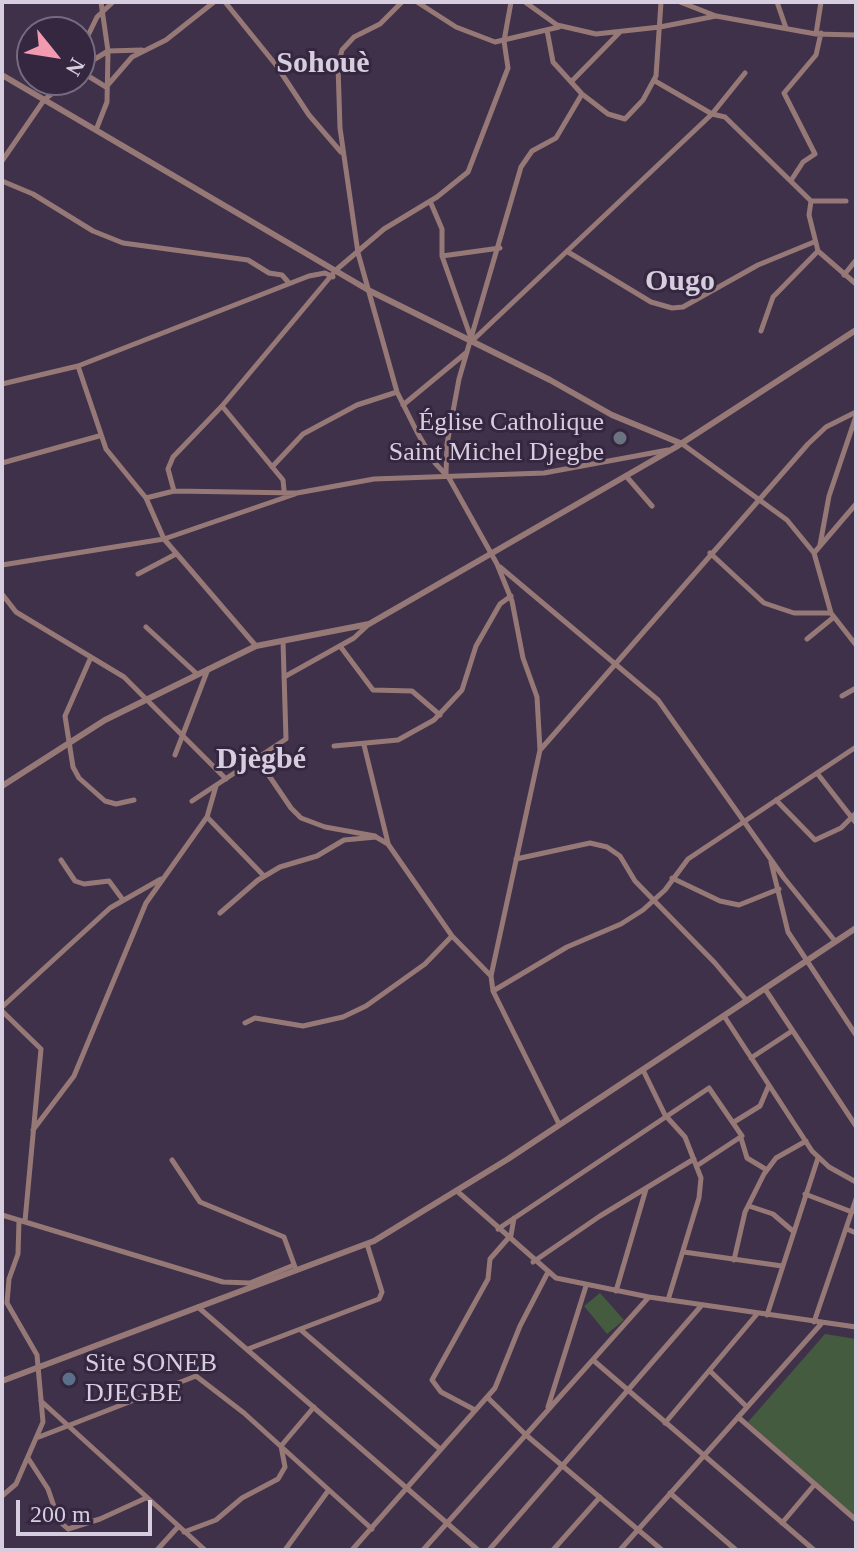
<!DOCTYPE html>
<html>
<head>
<meta charset="utf-8">
<style>
  body { margin:0 }
  #map { position:relative; width:858px; height:1552px; overflow:hidden; background:#3f314a; font-family:Georgia,serif }
  canvas { display:block }
  .frame { position:absolute; inset:0; border:4px solid #d6cede; pointer-events:none }
  .north { position:absolute; left:16px; top:16px; width:80px; height:80px; box-sizing:border-box; background:#352740; border:2px solid #756a7f; border-radius:50%; rotate:120deg; font-size:22px; font-weight:700; line-height:32px; text-align:center; color:#d6cede }
  .north::after { content:''; display:block; margin:auto; width:28px; height:36px; background:#f29ab0; clip-path:polygon(50% 0,100% 100%,50% 72%,0 100%) }
  .scale { position:absolute; left:16px; top:1500px; width:136px; height:36px; box-sizing:border-box; border:4px solid #d6cede; border-top:0; padding-left:10px; font-size:24px; line-height:28px; white-space:nowrap; color:#d6cede; -webkit-text-stroke:6px #352740; paint-order:stroke }
</style>
</head>
<body>
<div id="map">
<canvas width="858" height="1552"></canvas>
<div class="frame"></div>
<div class="north">N</div>
<div class="scale">200 m</div>
</div>
<script>
const context = document.querySelector('canvas').getContext('2d');
context.lineJoin = 'round';
function paint(path, color) { context.fillStyle = color; context.fill(path, 'evenodd'); }
const poly = rows => new Path2D(rows.map(r => 'M' + r).join(''));
function stroke(path, color, width, dash) { context.strokeStyle = color; context.lineWidth = width; context.lineCap = dash ? 'butt' : 'round'; context.setLineDash(dash || []); context.stroke(path); }
function write(font, color, halo, rows, align = 'center') {
  context.font = font + ' Georgia,serif'; context.lineWidth = 6; context.setLineDash([]); context.textBaseline = 'middle'; context.strokeStyle = halo; context.fillStyle = color; for (const [text, x, y, turn = 0] of rows) {
    context.save(); context.translate(x, y); context.rotate((+turn || 0) * Math.PI / 180); context.textAlign = isNaN(turn) ? turn : align; if (halo) context.strokeText(text, 0, 0); context.fillText(text, 0, 0); context.restore();
  }
}
paint(poly([
  [600,1293,624,1320,607,1334,584,1306],
  [825,1334,856,1339,856,1518,748,1422]
]), '#445b40');
stroke(poly([
  [113,2,97,17,81,50,80,71,106,87,132,57,166,40,214,2],
  [225,2,276,65,309,115,341,152],
  [402,2,380,24,354,37,342,50,338,66,340,128,358,253,397,392,417,432,435,463,449,478,497,564,512,601,523,658,537,697,540,750,491,976,493,991,559,1124],
  [417,2,456,27,495,42,559,27],
  [525,2,557,25,596,34,660,27,716,16],
  [680,2,716,16,749,22,816,34,856,35],
  [777,2,786,28],
  [547,30,553,62,582,94,608,114,625,119,643,100,656,76,661,2],
  [816,34,821,2],
  [82,67,108,51,142,50],
  [655,81,712,114,725,117,811,201],
  [571,82,620,32],
  [96,130,107,102,108,51,101,2],
  [2,161,44,100,69,80],
  [792,179,803,162,815,154,784,93,816,55,821,33],
  [2,181,33,194,93,231,123,243,248,260,269,273,282,275,289,283],
  [430,201,442,229,442,256,471,338],
  [846,201,811,201,809,215,818,251,856,284],
  [568,252,651,302,672,308,683,307,758,265,814,242],
  [442,256,500,248],
  [844,275,856,260],
  [761,331,773,297,818,251],
  [472,341,712,114,745,73],
  [78,366,106,449,146,498,164,539,256,646],
  [2,384,78,366,309,276,325,273,333,277],
  [403,405,467,352],
  [222,406,283,480,284,490],
  [681,443,787,520,814,553,831,613,856,645],
  [2,463,99,436],
  [272,467,303,434,357,405,397,392],
  [446,473,447,444,459,379,521,167,532,151,556,138,582,94],
  [626,476,652,506],
  [174,491,168,469,173,457,222,406,336,270,384,229,437,197,468,172,508,68,504,41,511,2],
  [146,498,174,491,297,493,374,479,544,473,668,450],
  [820,545,829,496,856,416],
  [710,553,764,603,794,613,831,613],
  [814,553,856,504],
  [2,565,164,539,295,494],
  [500,567,658,700,784,878,835,941],
  [138,574,176,554],
  [2,594,16,612,124,677,226,779],
  [146,627,197,674],
  [807,639,834,617],
  [340,646,373,690,412,691,440,715],
  [91,657,65,716,73,767,79,778,105,801,116,804,134,800],
  [284,677,354,638,369,624],
  [842,696,856,688],
  [364,745,388,843],
  [334,746,398,740,434,720,462,690,476,646,500,604,511,596],
  [541,749,808,444,826,427,856,412],
  [175,755,208,669],
  [257,758,291,808,301,818,325,827,375,836],
  [817,773,856,823],
  [216,786,207,817,264,876],
  [776,800,815,840,841,828,856,813],
  [192,801,286,739,283,641],
  [516,859,590,843,607,847,620,856,635,881,715,963,747,1001],
  [61,860,75,881,84,884,109,881,123,900],
  [771,862,788,932,856,1035],
  [672,878,720,901,739,905,779,889],
  [220,913,258,880,280,867,317,856,344,840,376,837,388,844,452,936,491,976],
  [765,989,856,1126],
  [493,991,567,947,621,924,643,910,665,890,688,859,856,747],
  [2,1007,110,908,161,879],
  [2,1011,41,1049,25,1221],
  [724,1016,812,1151,829,1167,856,1182],
  [245,1023,255,1018,303,1026,343,1017,366,1006,425,964,452,936],
  [751,1058,792,1031],
  [643,1070,665,1115,685,1137,701,1178,699,1198,668,1300],
  [734,1122,760,1106,769,1085],
  [33,1130,74,1076,146,903,207,817],
  [741,1138,747,1158,767,1170],
  [172,1160,200,1202,284,1237,295,1267],
  [457,1191,556,1278,649,1297,856,1327],
  [805,1194,852,1212],
  [749,1206,773,1214,794,1232],
  [2,1215,223,1282,250,1283,294,1265],
  [498,1229,709,1088,742,1136,698,1165],
  [847,1229,856,1233],
  [684,1252,782,1266],
  [734,1260,745,1212,764,1174,776,1158,806,1141],
  [533,1262,600,1216,694,1159],
  [616,1291,646,1189],
  [198,1307,478,1550],
  [767,1315,818,1158],
  [814,1322,856,1199],
  [301,1330,440,1449],
  [248,1349,379,1299,382,1292,367,1244],
  [593,1360,814,1550],
  [710,1371,747,1407],
  [487,1397,526,1435,662,1550],
  [41,1401,205,1550],
  [548,1407,586,1286],
  [475,1410,441,1392,432,1380,488,1279,490,1259,511,1235,514,1218],
  [738,1417,856,1520],
  [665,1423,757,1314],
  [39,1437,196,1376,244,1413,372,1529],
  [28,1458,48,1489,59,1521,68,1529,100,1519,146,1498],
  [670,1493,736,1550],
  [2,1496,16,1484,43,1422,37,1355,7,1303,9,1279,18,1254,19,1221],
  [782,1523,815,1484],
  [184,1532,216,1520,242,1498,278,1479,285,1467,281,1446,314,1407],
  [157,1550,177,1528],
  [285,1550,328,1491],
  [352,1550,495,1388,520,1326,547,1274],
  [423,1550,648,1298],
  [489,1550,701,1306],
  [553,1550,600,1497],
  [620,1550,821,1324]
]), '#967976', 5);
stroke(poly([
  [2,75,370,291,550,380,612,415,680,443],
  [2,786,105,720,256,646,369,624,676,447,856,330],
  [2,1381,374,1241,508,1159,856,928]
]), '#967976', 6);
for (const [x, y, r, color] of [
  [620,438,8,"#6b7280"],
  [69,1379,8,"#5c6f8a"]
]) { const dot = new Path2D(); dot.arc(x, y, r, 0, 2 * Math.PI); context.fillStyle = color; context.fill(dot); stroke(dot, '#352740', 3); }
write('26px', '#d6cede', '#352740', [
  ["Église Catholique",604,423],
  ["Saint Michel Djegbe",604,453],
  ["Site SONEB",85,1364,"left"],
  ["DJEGBE",85,1394,"left"]
], 'right');
write('bold 30px', '#d6cede', '#352740', [
  ["Sohouè",323,64],
  ["Ougo",680,282],
  ["Djègbé",261,760]
]);
</script>
</body>
</html>
